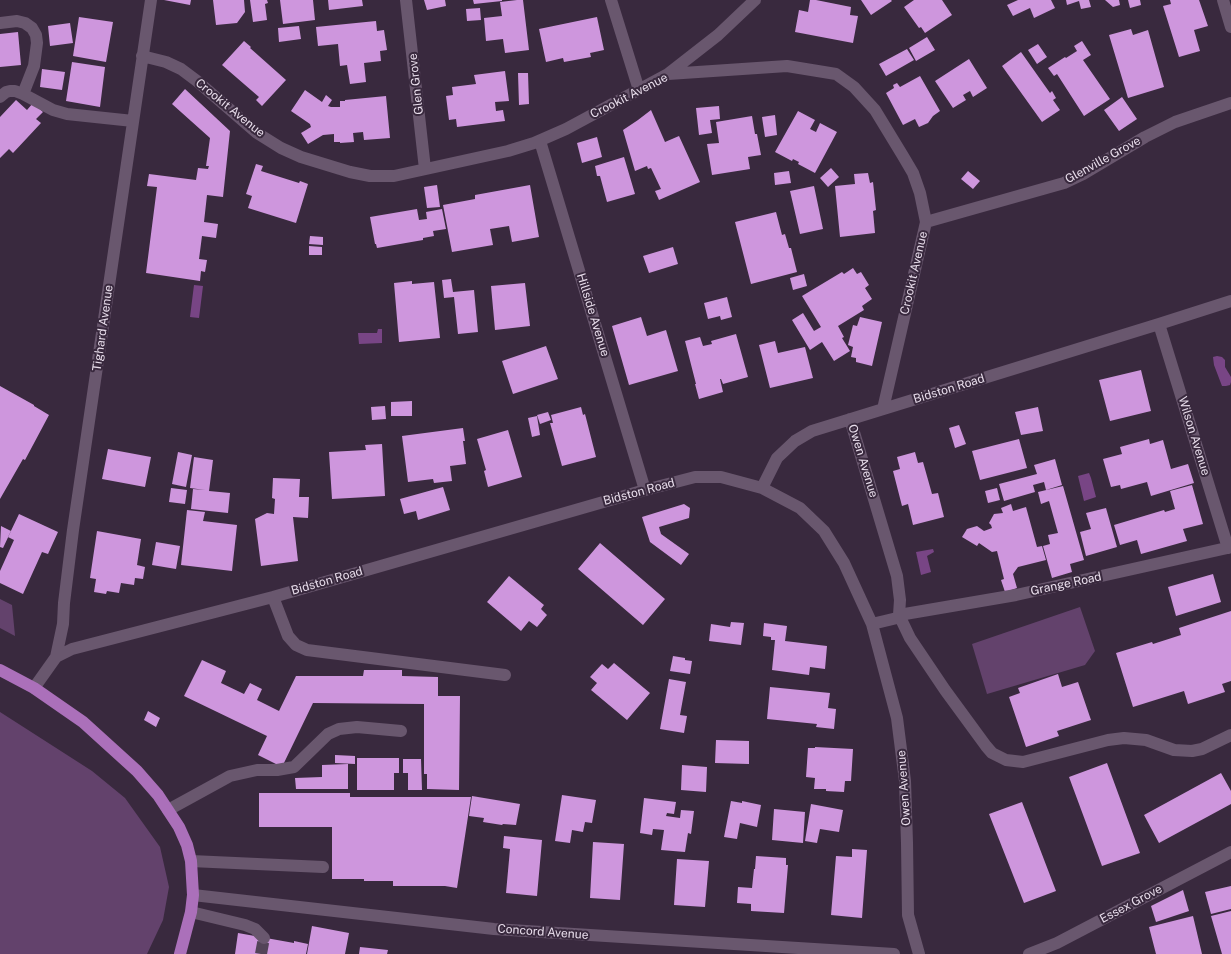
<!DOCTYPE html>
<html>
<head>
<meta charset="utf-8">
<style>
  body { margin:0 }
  canvas { display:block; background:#39293e }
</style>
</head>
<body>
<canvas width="1231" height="954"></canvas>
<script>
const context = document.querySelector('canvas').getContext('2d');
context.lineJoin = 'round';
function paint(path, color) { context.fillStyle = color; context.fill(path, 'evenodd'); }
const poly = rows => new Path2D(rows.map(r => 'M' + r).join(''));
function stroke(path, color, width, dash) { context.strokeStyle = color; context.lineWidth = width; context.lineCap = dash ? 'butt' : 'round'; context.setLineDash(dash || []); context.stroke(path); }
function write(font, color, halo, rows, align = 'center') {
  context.font = font + ' "Public Sans",sans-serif'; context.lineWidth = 4; context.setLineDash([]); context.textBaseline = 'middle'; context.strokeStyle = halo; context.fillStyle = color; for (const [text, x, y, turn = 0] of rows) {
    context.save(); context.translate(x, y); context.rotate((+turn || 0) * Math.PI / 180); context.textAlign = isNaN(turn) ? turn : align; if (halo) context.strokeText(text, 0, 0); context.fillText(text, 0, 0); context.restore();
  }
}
paint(poly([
  [0,599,12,605,15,636,0,628],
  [1080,607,1095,651,1085,665,987,694,972,644],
  [0,712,92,771,125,798,160,847,169,887,163,920,147,954,0,954]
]), '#63426c');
paint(poly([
  [194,285,203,286,199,318,190,317],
  [378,329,382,329,382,343,359,344,358,333,377,333],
  [1217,356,1222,357,1225,360,1225,367,1231,377,1231,382,1230,385,1226,386,1222,386,1214,365,1213,357],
  [1089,473,1091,478,1096,497,1084,501,1078,476],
  [933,549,934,552,927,556,931,572,921,575,916,552]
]), '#784585');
paint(poly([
  [164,0,191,0,190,5],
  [213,0,244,0,245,12,237,23,216,25],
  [250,0,267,0,268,3,265,4,267,20,253,22],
  [280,0,313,0,315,20,283,24],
  [328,0,362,0,363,6,329,10],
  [424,0,445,0,446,6,427,10],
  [473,0,502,0,502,1,474,4],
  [517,0,523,0,529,50,505,53,503,39,486,41,484,18,502,16,500,2],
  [810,0,816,0,851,7,850,15,858,16,853,43,795,32,799,10,808,12],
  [861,0,891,0,892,1,871,15],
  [914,0,942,0,952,15,925,33,921,27,919,28,904,7],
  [1018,0,1051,0,1055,8,1034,18,1030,8,1013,16,1007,5],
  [1066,0,1089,0,1091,7,1081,9,1079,1,1067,5],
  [1105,0,1119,0,1120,5,1113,7],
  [1128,0,1140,0,1141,5,1130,8],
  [1170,0,1199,0,1208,26,1194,30,1200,51,1179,57,1163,6,1171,4],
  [480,8,481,20,467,21,466,9],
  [79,17,113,22,106,62,73,56],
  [597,17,604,50,590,53,591,57,564,62,563,58,546,62,539,29],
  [376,21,377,31,384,30,387,50,380,51,381,61,364,63,366,82,350,84,347,65,340,66,338,44,318,46,316,27],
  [70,23,73,43,50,46,48,26],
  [299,26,301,39,279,42,278,28],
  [1131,29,1133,35,1148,30,1164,87,1128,98,1109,35],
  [18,32,21,65,0,67,0,34],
  [927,37,935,50,916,61,909,48],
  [244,41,251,47,250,48,286,80,262,106,256,100,259,97,222,65],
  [1082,41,1091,55,1083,60,1110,99,1084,116,1057,74,1054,76,1048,68,1065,57,1066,58,1077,51,1074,46],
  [1038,44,1047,57,1037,64,1028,50],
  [907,49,914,60,886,76,879,64],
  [1021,52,1050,93,1052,91,1056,98,1053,100,1060,110,1042,122,1002,66],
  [969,59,987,88,973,97,970,91,963,95,966,100,953,108,935,81],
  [72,62,105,67,100,107,66,101],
  [42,69,65,72,62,90,40,87],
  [505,71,509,101,495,102,496,111,503,110,505,121,457,127,456,119,449,120,446,96,453,95,452,87,476,84,474,75],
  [518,73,528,73,529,104,519,105],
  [920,76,940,111,933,116,928,123,919,127,915,119,903,125,886,93,894,88,893,85,897,83,900,87],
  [185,89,230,131,223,197,207,195,204,222,218,224,216,238,202,236,199,259,207,260,205,272,201,271,200,281,146,273,157,187,147,186,149,174,196,180,198,168,208,169,209,166,206,166,210,138,172,104],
  [305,90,322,102,326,95,332,100,328,106,331,107,340,107,340,101,345,101,345,100,386,96,390,138,364,140,363,132,353,133,354,142,340,143,340,142,334,142,334,134,323,135,308,144,301,133,311,127,310,124,291,111],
  [1122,97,1137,119,1119,131,1104,110],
  [16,100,27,110,33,103,43,112,36,119,41,123,13,153,9,149,0,158,0,117],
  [719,106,720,119,710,120,712,133,699,135,696,108],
  [651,110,665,142,679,136,700,182,659,200,655,191,661,189,651,168,648,169,647,166,635,171,623,130,638,120],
  [798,111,815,120,810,129,816,132,820,123,837,132,815,173,798,164,799,162,793,159,792,161,775,152],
  [775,115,777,135,765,137,762,117],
  [752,116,755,134,757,134,761,155,748,157,750,169,712,175,707,144,719,143,716,122],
  [597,137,602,157,582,163,577,143],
  [624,157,635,194,607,202,600,176,597,176,595,166],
  [256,164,263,166,261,171,299,183,300,181,308,184,296,223,248,208,252,196,246,194],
  [831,168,839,177,828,187,820,178],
  [789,171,791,183,775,185,774,173],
  [968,171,980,181,973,189,961,179],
  [868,173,870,183,873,182,876,210,873,211,875,233,840,237,835,186,855,184,854,174],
  [437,185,440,207,427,208,424,187],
  [530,185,539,237,512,242,509,226,490,229,493,245,452,252,443,205,475,199,475,195],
  [814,186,823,229,800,234,790,191],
  [417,209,419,220,427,219,426,212,442,209,446,229,433,231,434,236,423,238,423,240,377,248,376,244,375,244,370,217],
  [776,212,782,235,785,234,789,248,791,248,797,272,751,284,735,222],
  [310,236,323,237,323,245,309,244],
  [309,246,322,247,322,255,309,255],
  [673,247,678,264,649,273,643,256],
  [853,268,857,274,861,272,869,285,865,288,872,299,862,306,864,310,838,326,844,337,842,338,850,351,834,361,822,342,810,350,792,320,803,313,814,331,821,327,802,296,842,272,844,274],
  [804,274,807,286,793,290,790,278],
  [451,279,453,292,474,290,478,332,458,334,454,297,444,298,442,280],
  [412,281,412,284,434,282,440,338,399,342,394,283],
  [525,283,530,326,495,330,491,286],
  [727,297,732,317,721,320,720,316,708,319,704,303],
  [641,317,647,336,666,330,678,371,629,385,612,326],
  [860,317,882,322,872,366,856,362,856,358,851,357,853,347,848,345,853,325,857,326],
  [736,334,748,377,723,384,721,379,720,379,723,392,699,399,695,384,696,384,685,341,700,337,703,346,712,344,711,341],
  [775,341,778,353,805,347,813,378,770,388,759,345],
  [546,346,558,379,513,394,502,361],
  [1141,370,1151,411,1110,421,1099,380],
  [0,386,34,405,34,406,49,415,25,460,23,459,0,499],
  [412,401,412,416,391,416,391,402],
  [385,406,386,419,372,420,371,407],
  [581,407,583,415,585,414,596,457,562,466,550,423,553,423,551,415],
  [1038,407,1043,431,1021,435,1015,412],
  [548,412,551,420,540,424,537,415],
  [537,416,540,435,532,437,528,418],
  [959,425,966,444,955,448,949,428],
  [463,428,465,441,463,441,466,464,450,466,452,481,434,483,433,479,408,482,402,436],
  [508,430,522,477,488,487,484,471,486,470,477,439],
  [1019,439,1027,468,980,480,972,451],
  [1149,439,1150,444,1163,440,1171,469,1188,464,1194,483,1151,496,1147,482,1121,489,1120,485,1111,487,1103,459,1122,454,1120,447],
  [382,444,385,496,332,499,329,452,366,450,365,445],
  [108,449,151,457,145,487,102,479],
  [178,452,192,455,186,487,172,484],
  [915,452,918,463,923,462,932,494,938,493,944,517,913,525,908,504,902,506,893,471,900,469,897,457],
  [194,457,213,460,209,491,230,493,228,513,191,509,193,489,205,490,190,488],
  [1055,459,1062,485,1046,490,1044,482,1033,485,1035,492,1004,501,999,484,1037,474,1034,465],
  [273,478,300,479,299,497,309,497,308,518,293,517,298,561,261,566,255,519,267,513,274,514,275,499,272,498],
  [1192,485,1203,524,1183,529,1187,541,1141,554,1137,540,1120,545,1114,525,1164,510,1165,512,1175,509,1170,491],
  [1063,486,1084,560,1070,564,1072,572,1052,578,1043,546,1050,544,1048,535,1058,533,1049,501,1041,504,1038,492],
  [443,487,450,510,418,520,416,511,404,514,400,499],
  [171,488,187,490,185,504,169,502],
  [997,488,1000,500,988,503,985,491],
  [684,504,690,508,689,518,659,527,661,534,689,554,681,565,650,542,642,517],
  [1011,504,1013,511,1026,507,1037,547,1042,546,1046,560,1018,567,1013,574,1017,588,1005,592,1001,580,1004,579,997,551,992,552,979,543,977,546,962,537,967,529,977,526,984,531,992,528,991,525,989,523,994,514,1003,513,1001,508],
  [1106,508,1117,547,1086,556,1080,532,1091,529,1086,513],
  [187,510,205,512,203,521,237,525,232,571,181,565],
  [19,514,58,532,48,554,42,552,23,594,0,583,0,571,14,540,8,537],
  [1,526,11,531,3,548,0,547],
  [97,531,141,539,137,565,145,567,143,579,135,578,134,585,121,583,119,593,107,591,106,594,94,592,96,579,90,578],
  [156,542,180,546,176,569,152,565],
  [600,543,665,599,643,625,578,569],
  [1213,574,1221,602,1176,616,1168,587],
  [509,576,544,605,541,609,547,615,537,627,529,621,521,631,487,602],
  [1231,611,1231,681,1222,684,1225,692,1188,704,1184,691,1133,707,1116,653,1152,642,1153,644,1181,635,1179,628],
  [731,622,744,623,741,645,709,641,711,624,730,627],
  [764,623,787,626,785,641,827,646,825,669,810,667,809,675,772,670,775,640,771,640,771,637,763,636],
  [673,656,685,658,685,660,692,661,690,674,670,671],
  [202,660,226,671,221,683,244,694,250,683,262,689,257,700,279,711,296,676,363,676,364,670,402,670,402,676,438,677,438,696,460,696,459,790,427,789,427,774,424,774,424,704,313,703,282,767,258,755,267,736,184,696],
  [614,663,650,693,627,720,591,690,597,683,590,677,602,664,608,669],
  [1058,674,1062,687,1078,682,1091,720,1057,731,1059,736,1026,747,1009,697,1020,693,1018,688],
  [669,679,686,682,680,715,687,716,684,733,660,729],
  [770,687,830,693,828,708,836,709,834,729,816,727,817,724,767,719],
  [148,711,160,718,156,727,144,720],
  [716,740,749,741,749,764,715,763],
  [815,747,853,749,851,781,845,781,844,792,826,791,826,789,814,789,815,778,806,777,808,748,815,748],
  [335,755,355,756,355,764,335,763],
  [357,758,399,758,399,773,394,773,394,790,357,790],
  [403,759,421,759,422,790,408,790,408,773,403,773],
  [1107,763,1140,853,1102,866,1069,777],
  [348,764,348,789,296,789,295,778,322,777,322,765],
  [682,765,707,767,706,792,681,790],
  [1221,773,1231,791,1231,804,1159,843,1144,815],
  [259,793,350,793,350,797,471,797,457,888,445,886,393,886,393,881,364,881,364,879,332,879,332,827,259,827],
  [562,795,596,800,592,823,585,822,583,832,572,830,570,843,555,841],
  [472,796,520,804,516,825,503,824,502,825,483,822,484,818,469,816],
  [644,798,676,802,674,814,667,813,666,816,680,818,681,810,694,811,691,834,688,833,685,852,661,850,664,830,653,829,652,835,640,833],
  [731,801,742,803,742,801,761,805,757,827,740,823,737,839,724,837],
  [1022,802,1056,891,1024,903,989,814],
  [811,804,843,810,839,832,820,829,817,843,805,841],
  [774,809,805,812,803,843,772,840],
  [504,836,542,840,537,896,506,893,510,849,503,848],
  [593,842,624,844,620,900,590,898],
  [852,849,867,850,862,918,831,915,836,856,852,857],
  [756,856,786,858,786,865,788,865,784,913,751,911,751,904,737,903,738,887,752,888,754,869,755,869],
  [677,859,709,861,705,907,674,905],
  [1231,886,1231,909,1211,914,1205,892],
  [1183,890,1189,911,1156,922,1151,906],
  [1231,911,1231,954,1222,954,1211,916],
  [1193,916,1202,954,1156,954,1149,927],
  [312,926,349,933,345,954,307,954],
  [238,933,294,943,294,941,308,944,306,954,235,954],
  [360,947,388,950,387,954,359,954]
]), '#ce96dd');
stroke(poly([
  [261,954,264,938]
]), '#534458', 12, [12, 6]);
stroke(poly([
  [406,0,425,169],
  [611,0,639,90],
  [1223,0,1231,27],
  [0,23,17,21,25,23,32,28,36,35,37,43,34,66,23,94],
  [142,56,166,62,181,69,197,81,257,133,281,148,301,157,350,172,370,176,394,176,508,151,534,143,566,129,668,74,787,66,836,74,854,87,875,110,903,156,913,173,920,193,926,222,883,409],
  [668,74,718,35,755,0],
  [0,97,6,92,10,91,15,91,23,94,53,110,67,114,133,121],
  [540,141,645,490],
  [926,222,1064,183,1083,174,1145,137,1175,122,1231,103],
  [1159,324,1228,548],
  [850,419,897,576,900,600,899,615,897,618,872,624],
  [762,488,777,458,795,441,812,431,1159,324,1231,301],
  [1231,547,1016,595,899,615,910,638,945,690,986,746,992,753,1006,760,1023,762,1108,740,1124,738,1146,740,1174,750,1192,751,1202,749,1231,735],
  [273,597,288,636,296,645,307,650,505,675],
  [56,657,63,624,64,603,73,530,151,0],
  [34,688,56,657,72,649,273,597,645,490,695,477,721,477,762,488,800,508,824,531,844,563,872,624,897,718,905,781,907,843,908,915,919,954],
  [168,810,230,776,257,770,277,770,294,767,328,734,339,729,357,727,401,731],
  [191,861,323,867],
  [193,895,494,929,894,954],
  [191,912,245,925,255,929,264,938],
  [1029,954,1057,943,1231,852]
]), '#69576e', 12);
stroke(poly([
  [0,670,34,688,83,722,137,771,158,795,179,827,187,845,191,861,193,895,191,912,180,954]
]), '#ab70ba', 12);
write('12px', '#e8ddeb', '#39293e', [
  ["Glen Grove",416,84,-96],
  ["Crookit Avenue",629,96,-27],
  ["Crookit Avenue",230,108,39],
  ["Glenville Grove",1103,160,-29],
  ["Crookit Avenue",914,273,-77],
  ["Hillside Avenue",593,315,73],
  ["Tighard Avenue",103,328,-82],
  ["Bidston Road",949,389,-17],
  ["Wilson Avenue",1194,436,73],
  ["Owen Avenue",863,461,73],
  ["Bidston Road",639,492,-15],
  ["Bidston Road",327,581,-16],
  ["Grange Road",1066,584,-12],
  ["Owen Avenue",904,788,-94],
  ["Essex Grove",1131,904,-28],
  ["Concord Avenue",543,932,4]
]);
</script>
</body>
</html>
